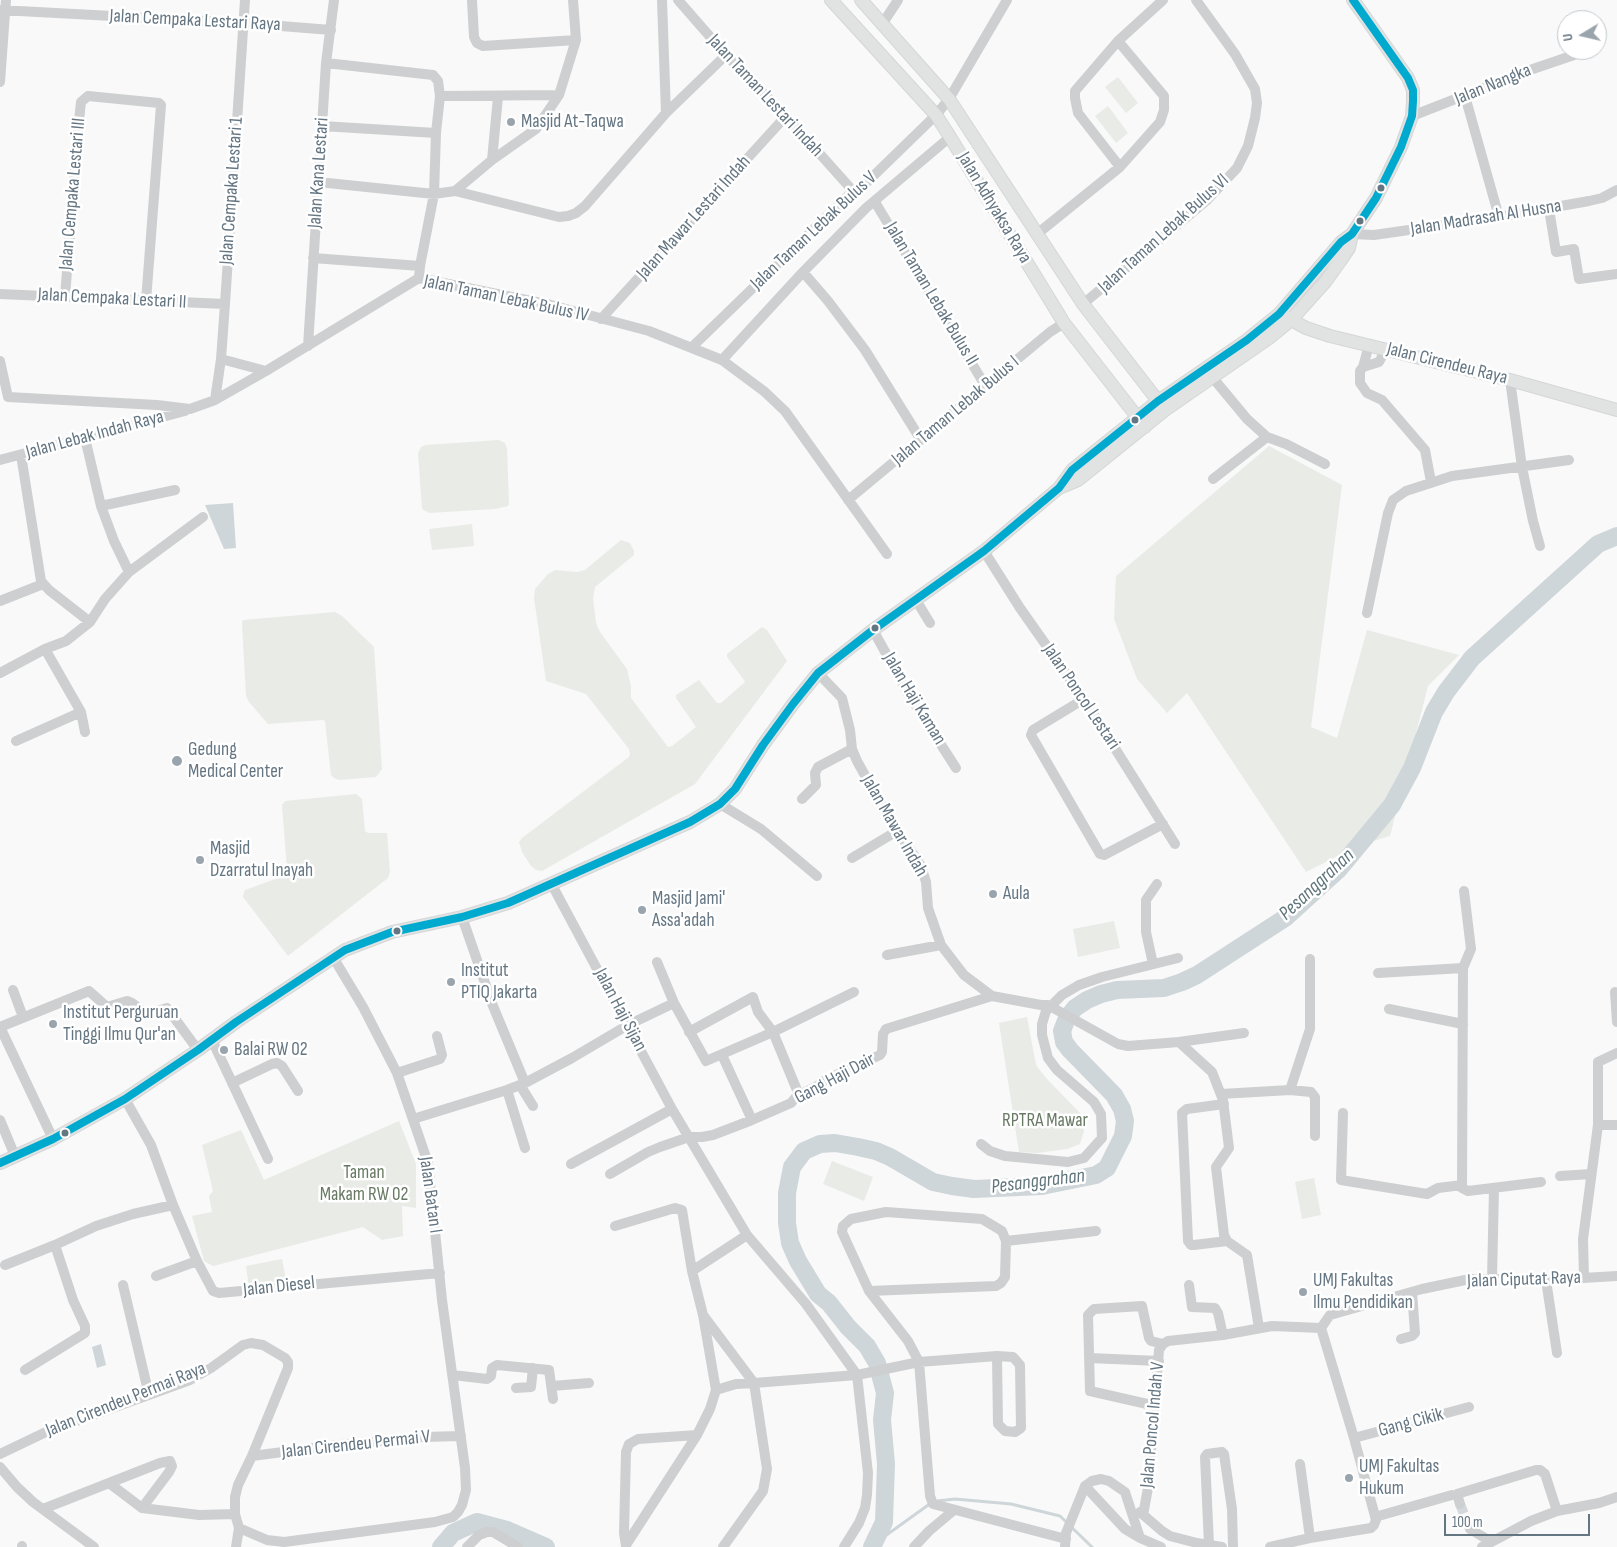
<!DOCTYPE html>
<html>
<head>
<meta charset="utf-8">
<style>
  body { margin:0 }
  #map { position:relative; width:1617px; height:1547px; overflow:hidden; background:#f9f9f9; font-family:"Sofia Sans Condensed",sans-serif }
  canvas { display:block }
  .north { position:absolute; left:1557px; top:10px; width:50px; height:50px; box-sizing:border-box; background:#fff; border:1px solid #c1c8cd; border-radius:50%; rotate:261deg; font-size:14px; font-weight:700; line-height:20px; text-align:center; color:#657683 }
  .north::after { content:''; display:block; margin:auto; width:18px; height:22px; background:#99a4ac; clip-path:polygon(50% 0,100% 100%,50% 72%,0 100%) }
  .scale { position:absolute; left:1444px; top:1514px; width:146px; height:22px; box-sizing:border-box; border:2px solid #657683; border-top:0; padding-left:6px; font-size:15px; line-height:18px; white-space:nowrap; color:#657683; -webkit-text-stroke:4px #fff; paint-order:stroke }
</style>
</head>
<body>
<div id="map">
<canvas width="1617" height="1547"></canvas>
<div class="north">U</div>
<div class="scale">100 m</div>
</div>
<script>
const context = document.querySelector('canvas').getContext('2d');
context.lineJoin = 'round';
function paint(path, color) { context.fillStyle = color; context.fill(path, 'evenodd'); }
const poly = rows => new Path2D(rows.map(r => 'M' + r).join(''));
function stroke(path, color, width, dash) { context.strokeStyle = color; context.lineWidth = width; context.lineCap = dash ? 'butt' : 'round'; context.setLineDash(dash || []); context.stroke(path); }
function write(font, color, halo, rows, align = 'center') {
  context.font = font + ' "Sofia Sans Condensed",sans-serif'; context.lineWidth = 5; context.setLineDash([]); context.textBaseline = 'middle'; context.strokeStyle = halo; context.fillStyle = color; for (const [text, x, y, turn = 0] of rows) {
    context.save(); context.translate(x, y); context.rotate((+turn || 0) * Math.PI / 180); context.textAlign = isNaN(turn) ? turn : align; if (halo) context.strokeText(text, 0, 0); context.fillText(text, 0, 0); context.restore();
  }
}
paint(poly([
  [1118,77,1138,103,1126,113,1105,87],
  [1108,106,1128,133,1116,143,1095,116],
  [499,440,505,443,507,449,509,504,508,506,495,509,429,513,422,509,418,453,421,447,426,445],
  [1269,446,1342,485,1311,727,1337,738,1367,630,1459,655,1428,686,1390,836,1357,846,1306,872,1187,693,1167,713,1137,679,1114,619,1116,576],
  [472,524,474,546,432,550,429,529],
  [621,540,630,543,634,551,634,555,595,587,593,598,596,623,600,632,627,669,631,686,631,698,668,747,672,746,696,727,676,698,676,695,699,680,717,703,721,703,745,682,744,680,727,657,727,654,762,627,767,630,787,661,695,784,542,871,536,870,531,866,522,852,519,842,522,838,629,757,630,754,629,749,586,694,546,681,534,598,535,589,548,574,555,570,577,572,585,570],
  [335,612,342,616,374,647,382,769,376,777,339,780,334,778,331,775,325,721,323,720,268,724,249,702,246,696,242,623,243,620],
  [356,794,362,799,365,831,368,833,387,833,390,872,388,878,288,956,243,897,244,892,245,890,278,878,287,869,282,805,285,801],
  [1114,921,1120,948,1078,957,1073,929],
  [1027,1017,1036,1065,1046,1078,1081,1114,1084,1131,1080,1144,1067,1149,1037,1153,1019,1152,999,1023],
  [399,1121,416,1164,416,1208,402,1206,403,1236,382,1240,363,1227,213,1266,204,1261,192,1216,212,1212,209,1196,213,1191,202,1145,241,1130,264,1180],
  [832,1161,873,1177,864,1201,823,1184],
  [1314,1178,1321,1215,1302,1219,1295,1182],
  [282,1259,286,1280,249,1287,246,1266]
]), '#e8ebe6');
paint(poly([
  [233,503,236,548,224,549,205,505],
  [101,1344,106,1365,97,1368,92,1347]
]), '#ced6d9');
stroke(poly([
  [937,1501,955,1499,1011,1504,1060,1516,1092,1547],
  [874,1544,931,1503]
]), '#ced6d9', 3);
stroke(poly([
  [441,1547,453,1533,477,1522,507,1530,546,1547],
  [872,1547,884,1522,886,1464,882,1420,885,1393,877,1363,867,1346,848,1327,829,1303,818,1294,798,1261,790,1243,787,1223,787,1193,792,1167,804,1151,820,1144,835,1143,858,1147,876,1151,890,1157,933,1182,952,1186,974,1189,1042,1186,1096,1175,1107,1168,1123,1136,1125,1121,1122,1109,1114,1095,1070,1050,1064,1042,1062,1031,1067,1018,1075,1008,1087,1000,1101,994,1117,990,1164,988,1182,982,1197,975,1285,918,1339,869,1392,805,1412,768,1434,712,1446,692,1472,658,1598,544,1617,536]
]), '#ced6d9', 18);
stroke(poly([
  [1460,1504,1470,1529]
]), '#d4d8dc', 10, [10, 5]);
const major = poly([
  [831,0,936,115,950,137,1064,323,1145,427],
  [861,0,949,99,1083,304,1165,410],
  [1284,316,1306,328,1330,336,1510,380,1617,410],
  [1059,488,1078,480,1165,410,1269,338,1291,320,1326,281,1341,260,1349,248,1352,234],
  [0,1163,53,1139,125,1099,198,1050,236,1022,345,950,392,932,462,917,508,903,690,822,720,804,735,789,763,745,793,704,818,673,873,630,984,551,1059,488,1072,470,1158,401,1247,340,1279,314,1341,242,1352,234,1376,198,1401,147,1412,116,1413,101,1413,90,1408,78,1353,0]
]);
stroke(major, '#d5d6d7', 14);
stroke(poly([
  [472,0,474,37,477,43,483,46,576,40],
  [662,0,666,113],
  [678,0,726,55,786,116,853,191],
  [0,10,243,23,331,30],
  [883,23,898,0],
  [326,63,433,75,438,81,440,96,436,133,434,194,420,266,419,278],
  [0,82,6,0],
  [440,96,559,95],
  [1465,96,1499,217],
  [1412,116,1524,72,1574,55],
  [322,126,436,133],
  [492,160,498,97],
  [1120,167,1078,113,1075,98,1075,91,1118,41,1163,0],
  [318,182,434,194,455,191,559,217,568,216,576,213,585,206,666,113,726,55],
  [455,191,492,160,536,129,559,95,576,40,573,0],
  [875,202,986,387],
  [1549,209,1556,252,1574,249,1579,279,1617,274],
  [1037,234,1120,167,1160,122,1164,110,1164,96,1118,41],
  [1352,234,1374,235,1499,217,1589,201,1602,198,1617,190],
  [313,258,420,266],
  [803,272,828,301,865,350,921,440],
  [0,294,225,304],
  [65,297,78,130,81,102,88,96,159,103,161,105,146,301],
  [1083,304,1206,201,1237,168,1248,146,1255,118,1257,103,1255,89,1235,54,1196,0],
  [601,319,786,116],
  [1369,345,1363,367,1360,371,1360,383,1367,393,1382,400,1425,450,1431,482],
  [308,346,326,63,334,0],
  [692,347,853,191,864,185,936,115,949,99,1007,0],
  [221,359,266,371],
  [722,360,803,272,866,208,950,137],
  [0,361,8,397,157,405,190,409,215,400,266,371,419,278,551,305,649,331,722,360,765,392,785,411,887,554],
  [1363,367,1379,362,1386,349],
  [1213,378,1247,419,1267,437,1286,444,1325,464],
  [1510,380,1522,467,1533,521,1540,546],
  [215,400,221,359,225,304,245,0],
  [85,438,101,506,114,541,129,572],
  [21,455,41,581,49,590,90,622],
  [0,460,185,411],
  [1213,479,1267,437],
  [848,500,1050,332,1064,323],
  [101,506,175,490],
  [984,551,1020,608,1084,699,1175,844],
  [916,600,930,623],
  [0,601,43,584],
  [1367,613,1388,513,1393,500,1406,491,1452,476,1569,460],
  [873,630,909,695,956,768],
  [45,649,81,712,85,732],
  [0,673,45,649,66,641,90,622,105,599,129,572,203,517],
  [818,673,842,698,850,730,852,749,857,761,887,815,921,866,926,882,928,908,941,945,964,975,992,996,1041,1005,1048,1005,1118,1044,1128,1046,1179,1042,1212,1072,1223,1100,1229,1148,1216,1167,1224,1235,1227,1241,1247,1255,1259,1328],
  [1084,699,1033,730,1031,735,1100,854,1104,855,1163,824],
  [16,741,81,712],
  [802,799,816,785,815,773,818,767,852,749],
  [720,804,761,829,817,876],
  [852,858,897,831],
  [551,883,672,1109,747,1235,806,1304,857,1375,868,1473,867,1495,865,1508,859,1523,844,1547],
  [1464,891,1471,949,1463,968,1462,1188,1468,1191,1541,1182],
  [462,917,493,1006,525,1083],
  [887,955,941,945],
  [657,962,674,1003,706,1061,773,1032,854,992],
  [1153,964,1146,932,1146,900,1157,884],
  [1378,973,1463,968],
  [13,990,23,1017],
  [1615,992,1617,1022],
  [1389,1009,1463,1024],
  [689,1032,753,997,758,1012,773,1032,799,1095],
  [212,1040,268,1159],
  [1179,1042,1244,1033],
  [722,1055,752,1120],
  [397,1073,440,1059,442,1055,437,1036],
  [232,1083,272,1064,277,1063,282,1066,298,1091],
  [520,1085,533,1106],
  [507,1090,525,1148],
  [1290,1090,1310,1029,1310,959],
  [1221,1094,1290,1090,1311,1092,1315,1097,1315,1136],
  [125,1099,151,1145,173,1205,197,1261,213,1291,219,1293,440,1273],
  [1224,1104,1187,1109,1182,1113,1188,1241,1191,1245,1194,1245,1227,1241],
  [1343,1113,1341,1180,1427,1194,1438,1188,1462,1185],
  [413,1119,507,1090,525,1083,572,1058,628,1025,674,1003],
  [0,1120,15,1156],
  [1598,1125,1617,1125],
  [53,1139,0,1027,89,991,107,1007,127,1001,132,1003,147,1014,167,1008,198,1050],
  [981,1144,990,1151,1005,1156,1068,1162,1084,1158,1102,1138,1101,1114,1094,1102,1057,1070,1048,1058,1042,1035,1042,1024,1046,1011,1062,995,1079,985,1102,977,1178,958],
  [571,1164,672,1109],
  [610,1174,648,1152,660,1147,689,1137,702,1137,713,1135,752,1120,791,1103,796,1097,821,1084,825,1080,880,1055,882,1052,883,1034,886,1029,992,996],
  [1560,1176,1591,1174],
  [615,1226,675,1208,682,1210,692,1271,703,1315,716,1390,710,1409,697,1435,626,1545],
  [1006,1241,1096,1231],
  [5,1265,55,1245,96,1226,133,1214,173,1205],
  [692,1271,747,1235],
  [156,1276,197,1261],
  [1584,1278,1583,1239,1598,1125,1598,1062,1617,1053],
  [1492,1279,1494,1188],
  [1546,1280,1557,1353],
  [123,1285,149,1395],
  [1189,1285,1192,1307,1215,1308,1218,1313,1223,1335],
  [869,1291,996,1286,1001,1283,1005,1277,1006,1241,1002,1231,982,1219,886,1212,851,1219,843,1226,842,1232,869,1291,908,1341,919,1362,930,1496,933,1504,1066,1539],
  [703,1315,754,1383,857,1375,919,1362,997,1356,1013,1357,1020,1365,1021,1428,1015,1432,1005,1431,998,1424,997,1356],
  [1321,1328,1330,1315,1422,1289,1470,1279,1492,1279,1531,1281,1617,1276],
  [1401,1339,1412,1336,1415,1333,1412,1292],
  [1089,1358,1159,1361],
  [25,1370,85,1333,85,1326,73,1300,55,1245],
  [453,1375,487,1379,491,1376,492,1368,497,1365,549,1370,553,1399],
  [552,1386,589,1383],
  [516,1388,531,1387,533,1368],
  [716,1390,736,1384,754,1383,767,1469,763,1491,723,1547],
  [1156,1406,1090,1391,1088,1315,1094,1309,1142,1306,1149,1338,1151,1341,1163,1344],
  [1354,1438,1469,1407],
  [0,1454,46,1432,190,1380,211,1368,243,1345,251,1343,263,1345,285,1358,288,1362,288,1368,252,1456,238,1485,235,1497,235,1514,239,1528,236,1547],
  [252,1456,329,1446,424,1437,461,1436],
  [1300,1464,1310,1538],
  [0,1467,17,1487,33,1502,94,1547],
  [109,1483,160,1463,170,1461,172,1466,169,1472,142,1508],
  [1085,1486,1125,1529,1140,1538],
  [1460,1504,1457,1494,1536,1470,1540,1470,1545,1474,1557,1511],
  [43,1509,109,1483,142,1508,199,1515,235,1514],
  [1140,1512,1162,1531,1170,1536,1197,1543,1222,1547],
  [1143,1515,1148,1488,1159,1350,1163,1344,1168,1341,1223,1335,1272,1326,1321,1328],
  [1375,1517,1452,1495],
  [239,1528,267,1540,284,1542,435,1522,453,1517,458,1512,462,1505,466,1490,465,1468,442,1300,428,1163,397,1073,363,1007,333,957],
  [1470,1529,1490,1541],
  [1209,1545,1205,1457,1207,1454,1222,1452,1224,1454,1232,1509,1233,1547],
  [626,1546,624,1533,626,1452,629,1444,638,1439,697,1435],
  [22,1547,22,1546],
  [467,1547,479,1535,487,1532,493,1532,518,1547],
  [914,1547,929,1531,954,1510],
  [1065,1547,1066,1533,1085,1486,1092,1481,1101,1479,1109,1481,1125,1492,1140,1538,1161,1547],
  [1270,1547,1310,1538,1371,1528,1374,1525,1376,1520,1354,1438,1321,1328],
  [1482,1547,1531,1521,1557,1511,1599,1503,1617,1497]
]), '#cecfd0', 10);
stroke(major, '#e1e2e2', 12);
stroke(poly([
  [0,1163,53,1139,125,1099,198,1050,236,1022,345,950,392,932,462,917,508,903,690,822,720,804,735,789,763,745,793,704,818,673,873,630,984,551,1059,488,1072,470,1158,401,1247,340,1279,314,1341,242,1352,234,1376,198,1401,147,1412,116,1413,101,1413,90,1408,78,1353,0]
]), '#00a9ce', 8);
for (const [x, y, r, color] of [
  [511,122,5,"#99a4ac"],
  [1381,188,4.5,"#657683"],
  [1360,221,4.5,"#657683"],
  [1135,420,4.5,"#657683"],
  [875,628,4.5,"#657683"],
  [177,761,6,"#99a4ac"],
  [200,860,5,"#99a4ac"],
  [993,894,5,"#99a4ac"],
  [642,910,5,"#99a4ac"],
  [397,931,4.5,"#657683"],
  [451,982,5,"#99a4ac"],
  [53,1024,5,"#99a4ac"],
  [224,1050,5,"#99a4ac"],
  [65,1133,4.5,"#657683"],
  [1303,1292,5,"#99a4ac"],
  [1349,1478,5,"#99a4ac"]
]) { const dot = new Path2D(); dot.arc(x, y, r, 0, 2 * Math.PI); context.fillStyle = color; context.fill(dot); stroke(dot, '#fff', 2); }
write('19px', '#657683', '#fff', [
  ["Jalan Cempaka Lestari Raya",195,21,3],
  ["Jalan Nangka",1493,85,-22],
  ["Jalan Taman Lestari Indah",765,96,47],
  ["Jalan Kana Lestari",319,173,-86],
  ["Jalan Cempaka Lestari 1",232,191,-86],
  ["Jalan Cempaka Lestari III",73,194,-85],
  ["Jalan Adhyaksa Raya",994,208,59],
  ["Jalan Mawar Lestari Indah",694,218,-48],
  ["Jalan Madrasah Al Husna",1486,218,-9],
  ["Jalan Taman Lebak Bulus V",814,231,-43],
  ["Jalan Taman Lebak Bulus VI",1164,234,-42],
  ["Jalan Taman Lebak Bulus II",931,294,59],
  ["Jalan Cempaka Lestari II",112,299,3],
  ["Jalan Taman Lebak Bulus IV",506,299,12],
  ["Jalan Cirendeu Raya",1447,364,14],
  ["Jalan Taman Lebak Bulus I",956,411,-40],
  ["Jalan Lebak Indah Raya",95,435,-15],
  ["Jalan Poncol Lestari",1081,697,56],
  ["Jalan Haji Kaman",914,699,59],
  ["Jalan Mawar Indah",894,826,60],
  ["Jalan Haji Sijan",620,1010,62],
  ["Gang Haji Dair",835,1079,-28],
  ["Jalan Batan I",430,1195,82],
  ["Jalan Ciputat Raya",1524,1280,-2],
  ["Jalan Diesel",279,1287,-6],
  ["Jalan Cirendeu Permai Raya",126,1400,-22],
  ["Gang Cikik",1411,1423,-15],
  ["Jalan Poncol Indah V",1153,1425,-85],
  ["Jalan Cirendeu Permai V",356,1445,-6]
]);
write('19px', '#657683', '#fff', [
  ["Masjid At-Taqwa",521,122],
  ["Gedung",188,750],
  ["Medical Center",188,772],
  ["Masjid",210,849],
  ["Dzarratul Inayah",210,871],
  ["Aula",1003,894],
  ["Masjid Jami'",652,899],
  ["Assa'adah",652,921],
  ["Institut",461,971],
  ["PTIQ Jakarta",461,993],
  ["Institut Perguruan",63,1013],
  ["Tinggi Ilmu Qur'an",63,1035],
  ["Balai RW 02",234,1050],
  ["UMJ Fakultas",1313,1281],
  ["Ilmu Pendidikan",1313,1303],
  ["UMJ Fakultas",1359,1467],
  ["Hukum",1359,1489]
], 'left');
write('19px', '#687a64', '#fff', [
  ["RPTRA Mawar",1045,1121],
  ["Taman",364,1173],
  ["Makam RW 02",364,1195]
]);
write('italic 20px', '#60757c', '#fff', [
  ["Pesanggrahan",1317,885,-43],
  ["Pesanggrahan",1038,1182,-7]
]);
</script>
</body>
</html>
